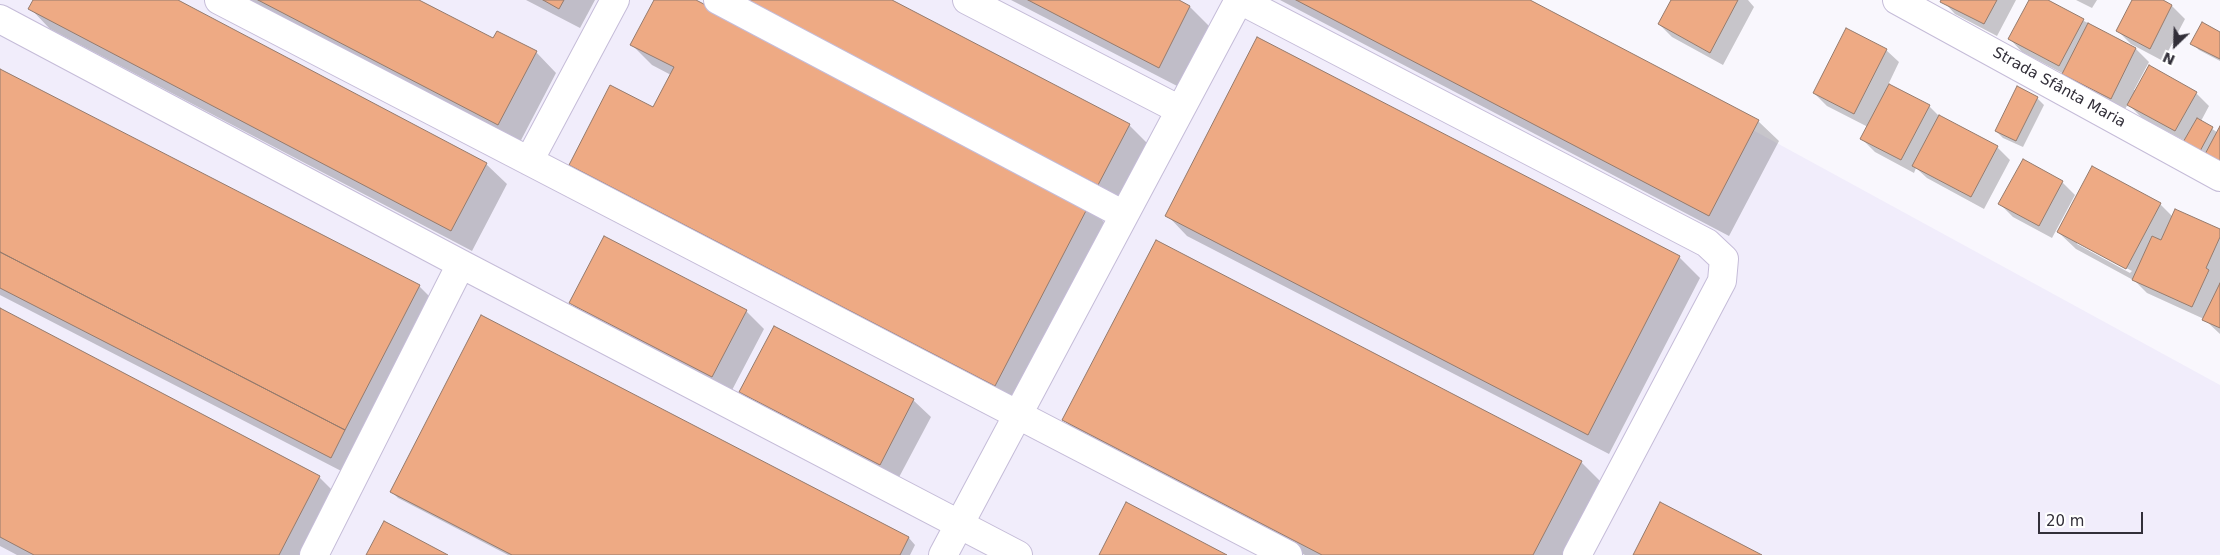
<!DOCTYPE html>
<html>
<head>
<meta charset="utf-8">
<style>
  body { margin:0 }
  #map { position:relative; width:2220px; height:555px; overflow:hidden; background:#f9f7fd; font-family:"DejaVu Sans",sans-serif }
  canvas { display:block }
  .north { position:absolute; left:2150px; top:20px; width:50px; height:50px; -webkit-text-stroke:4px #fff; paint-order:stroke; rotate:204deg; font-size:14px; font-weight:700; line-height:20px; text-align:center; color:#322f39 }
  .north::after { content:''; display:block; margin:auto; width:18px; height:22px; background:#322f39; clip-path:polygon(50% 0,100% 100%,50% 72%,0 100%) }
  .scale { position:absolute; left:2038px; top:512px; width:105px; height:22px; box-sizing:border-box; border:2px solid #322f39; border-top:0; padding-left:6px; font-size:15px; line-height:18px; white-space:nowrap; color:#322f39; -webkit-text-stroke:4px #fff; paint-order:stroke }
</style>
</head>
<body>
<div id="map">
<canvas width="2220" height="555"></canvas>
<div class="north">N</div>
<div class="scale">20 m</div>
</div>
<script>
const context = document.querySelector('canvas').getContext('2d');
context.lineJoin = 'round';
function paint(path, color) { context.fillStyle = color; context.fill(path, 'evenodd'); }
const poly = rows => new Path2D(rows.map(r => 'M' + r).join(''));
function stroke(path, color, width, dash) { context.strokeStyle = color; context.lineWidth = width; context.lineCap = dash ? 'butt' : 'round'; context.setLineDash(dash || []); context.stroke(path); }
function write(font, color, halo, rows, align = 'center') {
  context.font = font + ' "DejaVu Sans",sans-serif'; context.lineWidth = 4; context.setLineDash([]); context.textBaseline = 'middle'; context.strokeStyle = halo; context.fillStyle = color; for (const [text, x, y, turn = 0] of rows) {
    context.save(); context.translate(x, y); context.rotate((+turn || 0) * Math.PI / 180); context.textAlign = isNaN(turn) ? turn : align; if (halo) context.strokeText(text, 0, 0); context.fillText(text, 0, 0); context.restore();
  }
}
paint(poly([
  [0,0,1515,0,2220,385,2220,555,0,555]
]), '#f1edfb');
paint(poly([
  [34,0,176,0,486,164,507,184,472,251,50,29,30,8],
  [241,0,417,0,493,40,536,52,556,73,519,144],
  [526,0,595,0,580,28],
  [655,0,693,0,1088,206,1109,227,1016,406,591,185,571,164,653,109,671,75,652,65,632,45],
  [727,0,889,0,1129,125,1150,146,1118,204],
  [1011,0,1176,0,1190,7,1210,27,1179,87],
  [1280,0,1528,0,1758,121,1779,141,1729,236],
  [1672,0,1748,0,1754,7,1723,65,1672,37,1659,24],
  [1942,0,2016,0,1997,36,1955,14],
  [2030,0,2045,0,2136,49,2149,62,2134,90,2196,93,2209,106,2201,121,2218,133,2220,129,2220,170,2185,141,2142,118,2128,104,2124,111,2077,87,2064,74,2022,52,2010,39],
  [2076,0,2097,0,2092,8],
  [2133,0,2161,0,2172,6,2185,19,2163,61,2131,44,2118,31],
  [2220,33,2220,61,2199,50,2192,43],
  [1258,39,1679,257,1700,278,1609,454,1187,236,1167,215],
  [1886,50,1899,62,1888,85,1929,106,1940,117,1997,147,2010,160,1984,209,1927,178,1916,168,1914,173,1875,152,1862,139,1868,127,1827,106,1814,93],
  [0,70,419,286,439,306,349,475,0,295],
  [2037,98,2044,105,2023,147,2003,138,1996,131],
  [2062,182,2075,195,2052,238,2013,217,2000,204],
  [2160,204,2173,217,2220,230,2220,334,2204,319,2147,293,2135,281,2076,249,2058,232],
  [2077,242,2132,271,2130,273,2077,244],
  [571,303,746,311,764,329,730,394,588,321],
  [0,310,319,477,340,498,310,555,17,555,0,546],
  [482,317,909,538,915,545,910,555,508,555,398,498,391,491],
  [740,391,913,400,931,417,897,481,758,409],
  [1064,420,1581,462,1602,483,1564,555,1305,555,1084,440]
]), '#0003');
const building = poly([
  [33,0,178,0,487,163,451,231,28,9,33,0],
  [258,0,419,0,493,38,497,31,537,51,498,125,258,0],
  [543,0,564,0,559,9,543,0],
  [654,0,696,0,1089,205,995,386,569,165,610,85,653,107,674,67,630,45,654,0],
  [744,0,892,0,1130,124,1098,185,744,0],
  [1028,0,1179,0,1190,6,1159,68,1028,0],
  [1296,0,1530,0,1759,120,1709,216,1296,0],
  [1671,0,1738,0,1710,53,1658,24,1671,0],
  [1941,0,1997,0,1984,24,1940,2,1941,0],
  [2029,0,2048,0,2084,19,2059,66,2008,39,2029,0],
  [2132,0,2163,0,2172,5,2150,49,2116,31,2132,0],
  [2202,22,2220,32,2220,59,2190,44,2202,22],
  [2088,23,2136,48,2111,99,2062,74,2088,23],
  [1846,28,1887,49,1854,114,1813,93,1846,28],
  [1257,37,1680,256,1588,435,1165,216,1257,37],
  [2149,65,2197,92,2175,131,2127,105,2149,65],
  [0,69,420,285,345,430,0,252,0,69],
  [1889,84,1930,105,1901,160,1860,139,1889,84],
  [2017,86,2038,97,2016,141,1995,131,2017,86],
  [1939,115,1998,146,1971,197,1912,166,1939,115],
  [2197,118,2213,127,2199,153,2182,144,2197,118],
  [2220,126,2220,165,2204,156,2220,126],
  [2023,159,2063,181,2039,226,1998,204,2023,159],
  [2092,166,2161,203,2126,269,2057,232,2092,166],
  [2175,209,2220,229,2220,237,2206,268,2209,270,2192,307,2132,280,2152,236,2161,240,2175,209],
  [604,236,747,310,712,377,569,303,604,236],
  [1156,240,1582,461,1533,555,1322,555,1062,420,1156,240],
  [0,252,345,430,331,458,0,288,0,252],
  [2220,283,2220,328,2202,320,2220,283],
  [0,308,320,476,279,555,34,555,0,537,0,308],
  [481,315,909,537,900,555,512,555,390,492,481,315],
  [774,326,914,399,880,465,739,392,774,326],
  [1126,502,1227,555,1099,555,1126,502],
  [1660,502,1762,555,1633,555,1660,502],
  [384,521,448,555,366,555,384,521]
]);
paint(building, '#eeaa84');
stroke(building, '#957b6d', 1);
const minor = poly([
  [219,0,1288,555],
  [718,0,1124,215],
  [967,0,1180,110],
  [1240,0,1707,243,1724,259,1722,281,1577,555],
  [1897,0,2220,177],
  [0,19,461,264,1018,555],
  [529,161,615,0],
  [314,555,461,264],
  [943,555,1239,0]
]);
stroke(minor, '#c5bcd8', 30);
stroke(minor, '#fff', 28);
write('15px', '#322f39', '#fff', [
  ["Strada Sfânta Maria",2059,88,29]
]);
</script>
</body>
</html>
